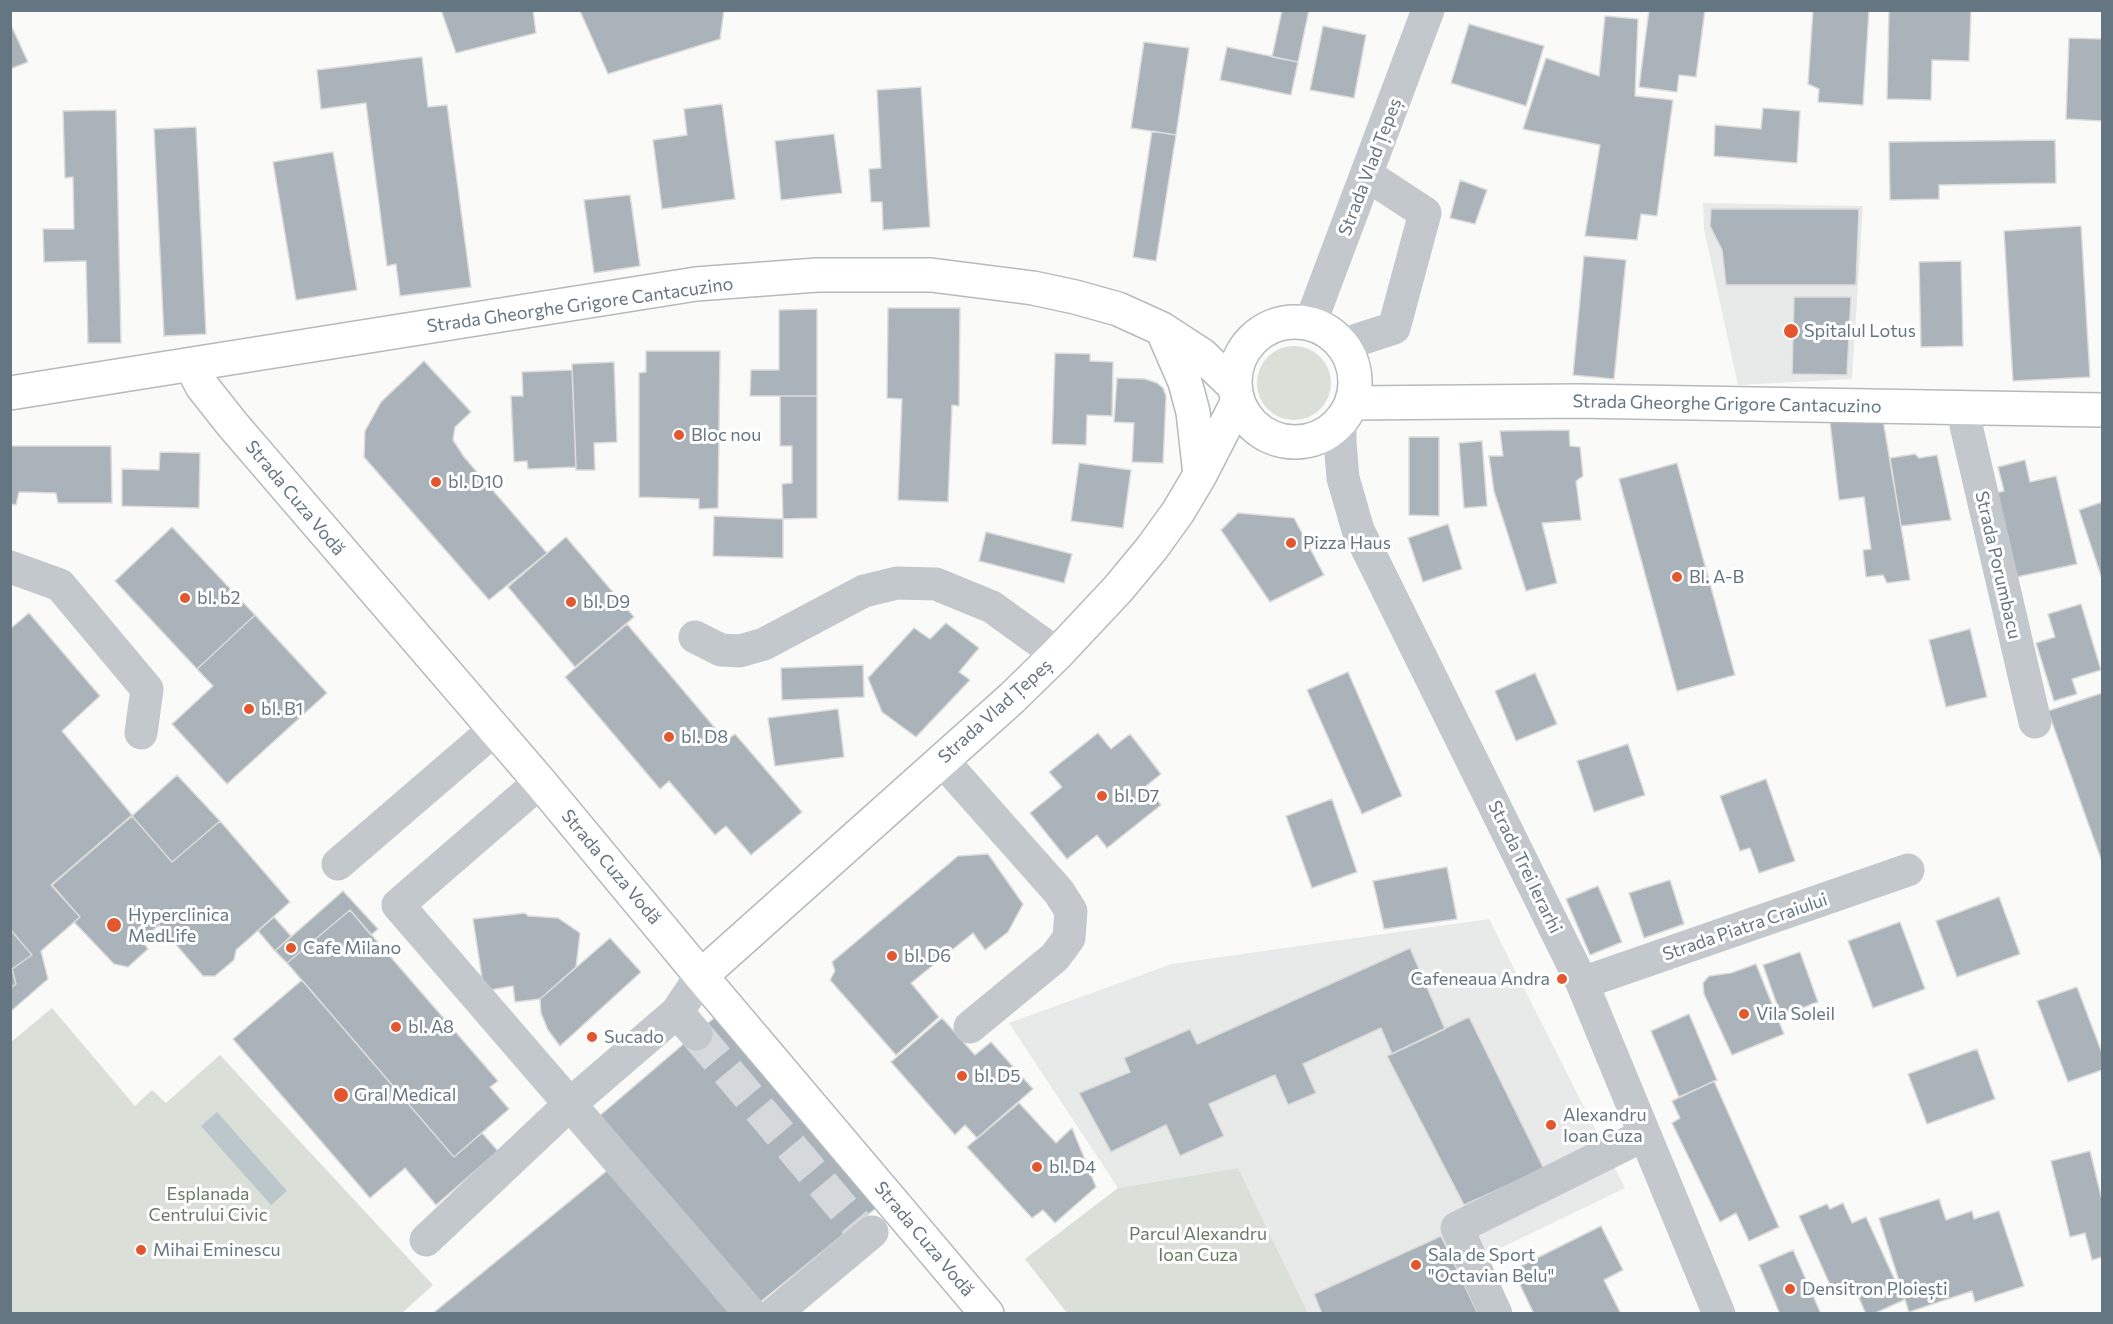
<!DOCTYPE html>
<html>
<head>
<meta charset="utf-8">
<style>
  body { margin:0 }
  #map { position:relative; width:2113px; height:1324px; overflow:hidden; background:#fafaf8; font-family:Commissioner,sans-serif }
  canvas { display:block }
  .frame { position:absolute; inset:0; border:12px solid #657683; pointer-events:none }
</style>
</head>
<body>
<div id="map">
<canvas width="2113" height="1324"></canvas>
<div class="frame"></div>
</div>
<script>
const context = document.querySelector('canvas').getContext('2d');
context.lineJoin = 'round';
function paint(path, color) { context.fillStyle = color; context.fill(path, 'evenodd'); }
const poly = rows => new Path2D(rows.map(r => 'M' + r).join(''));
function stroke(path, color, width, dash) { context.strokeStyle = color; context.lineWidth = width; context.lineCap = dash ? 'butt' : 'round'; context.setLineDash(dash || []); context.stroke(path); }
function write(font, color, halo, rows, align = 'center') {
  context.font = font + ' Commissioner,sans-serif'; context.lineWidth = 6; context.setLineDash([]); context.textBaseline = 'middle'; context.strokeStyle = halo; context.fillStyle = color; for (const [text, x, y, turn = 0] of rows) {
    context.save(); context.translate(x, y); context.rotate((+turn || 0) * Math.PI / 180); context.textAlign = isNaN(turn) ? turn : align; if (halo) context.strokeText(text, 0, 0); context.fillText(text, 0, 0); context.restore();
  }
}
paint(poly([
  [1703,203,1863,206,1852,379,1738,385,1704,229],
  [1489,919,1625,1188,1484,1256,1510,1313,1308,1313,1238,1168,1118,1188,1009,1023,1172,964]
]), '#e8e9e9');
paint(poly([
  '1257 383a37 37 0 1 1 74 0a37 37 0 1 1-74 0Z',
  [52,1008,135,1106,152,1090,166,1103,220,1055,433,1285,402,1313,11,1313,10,1043],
  [1238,1168,1308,1313,1067,1313,1025,1259,1118,1188]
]), '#dadfd7');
paint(poly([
  [217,1112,287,1191,271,1205,201,1126]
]), '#bbc7cb');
const building = poly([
  [441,10,533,10,536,33,456,53,441,10],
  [724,10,720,39,608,74,580,11,724,10],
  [1282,10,1309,10,1298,62,1272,57,1282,10],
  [1649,10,1705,10,1696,77,1679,75,1677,92,1639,87,1649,10],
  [1813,10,1869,10,1863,105,1818,102,1819,89,1808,84,1813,10],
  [1889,10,1971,10,1969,61,1932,60,1931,100,1887,99,1889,10],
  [1605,16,1638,19,1635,96,1673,100,1657,216,1641,214,1637,240,1585,236,1600,145,1523,129,1546,58,1599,76,1605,16],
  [10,23,28,62,10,69,10,23],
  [1469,24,1544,46,1526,106,1451,83,1469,24],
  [1323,26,1366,35,1354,98,1310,90,1323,26],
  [2069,38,2102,39,2102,121,2066,119,2069,38],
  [1144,42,1189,48,1176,135,1131,128,1144,42],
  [1227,47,1298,62,1291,95,1220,80,1227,47],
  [422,57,428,107,447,105,471,287,400,296,396,264,387,266,366,103,321,109,317,70,422,57],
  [921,87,930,227,883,230,882,202,871,202,869,169,881,168,877,90,921,87],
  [722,104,735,199,662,209,653,140,687,135,684,109,722,104],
  [1763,108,1800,111,1797,163,1714,156,1715,125,1761,129,1763,108],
  [116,110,121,343,88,343,86,261,44,262,43,229,74,229,73,177,65,178,63,111,116,110],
  [196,127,206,334,164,336,154,129,196,127],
  [1152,131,1176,135,1156,261,1133,257,1152,131],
  [834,134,842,193,781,200,775,141,834,134],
  [2055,140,2056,183,1939,185,1939,199,1890,200,1889,142,2055,140],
  [333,152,357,290,296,300,273,162,333,152],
  [1460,180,1487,190,1475,224,1450,218,1460,180],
  [630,195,640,266,594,273,584,200,630,195],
  [1711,209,1859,209,1856,285,1726,285,1722,250,1710,226,1711,209],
  [2081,226,2090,377,2013,381,2004,231,2081,226],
  [1584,256,1626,260,1614,379,1573,375,1584,256],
  [1961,261,1963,346,1921,347,1919,262,1961,261],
  [1794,297,1851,297,1847,375,1792,374,1794,297],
  [888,308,960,308,959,406,952,405,948,502,898,500,902,399,887,398,888,308],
  [817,309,817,396,750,396,751,370,779,370,779,310,817,309],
  [646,351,720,351,718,508,699,509,699,499,639,497,639,373,646,372,646,351],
  [1055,353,1090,354,1090,361,1113,362,1112,416,1087,415,1086,445,1052,444,1055,353],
  [424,361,471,412,455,427,453,440,464,457,547,553,489,600,364,457,365,431,381,402,424,361],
  [614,362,617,442,594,443,595,470,576,470,572,364,614,362],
  [572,370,576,467,528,469,527,461,514,462,511,396,523,396,522,372,572,370],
  [1117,378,1145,379,1157,383,1163,388,1166,396,1163,463,1132,462,1134,423,1114,422,1117,378],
  [780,396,817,396,817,518,783,519,782,484,792,483,792,446,780,446,780,396],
  [1883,420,1910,580,1887,583,1883,575,1866,577,1863,550,1871,549,1864,497,1839,500,1830,422,1883,420],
  [1569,430,1570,446,1580,447,1583,476,1576,481,1581,520,1542,523,1557,583,1526,591,1494,491,1489,456,1503,456,1500,431,1569,430],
  [1409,437,1439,437,1439,516,1409,515,1409,437],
  [1482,441,1487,506,1464,508,1459,443,1482,441],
  [10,446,111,446,112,503,58,503,56,493,19,492,16,505,10,504,10,446],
  [160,452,200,453,199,508,122,506,122,469,159,470,160,452],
  [1915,454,1919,458,1937,455,1951,520,1901,526,1890,458,1915,454],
  [2025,460,2030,482,2056,476,2077,564,2012,578,1991,494,2004,491,1998,467,2025,460],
  [1079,463,1131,470,1123,528,1071,521,1079,463],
  [1677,463,1735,675,1677,691,1619,479,1677,463],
  [2102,502,2102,579,2079,510,2102,502],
  [1238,513,1294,518,1324,575,1270,602,1221,530,1238,513],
  [714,516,783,519,783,558,713,556,714,516],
  [1448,524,1462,569,1423,582,1408,538,1448,524],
  [172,527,255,615,197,669,115,581,172,527],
  [986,532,1072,554,1064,583,979,561,986,532],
  [566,537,634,617,575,667,508,587,566,537],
  [2081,604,2101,670,2072,679,2077,694,2054,701,2036,643,2055,637,2048,614,2081,604],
  [29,613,100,696,62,731,132,815,51,885,80,917,41,951,48,979,10,1012,10,988,16,984,12,969,32,955,10,929,10,629,29,613],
  [255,615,327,693,227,784,172,724,213,686,197,669,255,615],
  [946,623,979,648,959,672,970,680,916,737,882,712,868,678,914,628,930,639,946,623],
  [627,624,726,741,735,734,802,812,751,855,726,826,715,835,669,781,660,789,565,677,627,624],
  [1970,629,1987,697,1946,707,1929,640,1970,629],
  [863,665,864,697,782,700,781,668,863,665],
  [1348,672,1402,796,1362,814,1307,690,1348,672],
  [1535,673,1557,724,1516,741,1495,691,1535,673],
  [2102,693,2102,862,2048,711,2102,693],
  [838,709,844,757,775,766,768,718,838,709],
  [1098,733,1111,749,1130,734,1161,774,1146,786,1161,805,1107,848,1097,835,1067,859,1030,813,1062,787,1049,772,1098,733],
  [1628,744,1645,795,1594,812,1577,761,1628,744],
  [177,775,220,821,172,862,132,816,177,775],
  [1766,779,1795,861,1759,873,1750,848,1740,851,1720,796,1766,779],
  [1332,799,1357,872,1312,888,1286,816,1332,799],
  [132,816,172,862,220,821,290,902,236,950,234,960,215,976,203,976,159,925,142,940,148,949,128,967,114,964,74,922,80,917,52,885,132,816],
  [988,854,1023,904,1008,932,985,950,973,933,911,983,939,1017,896,1055,830,980,835,971,832,962,958,856,988,854],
  [1447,867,1457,919,1384,929,1373,881,1447,867],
  [1670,880,1684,924,1644,938,1629,893,1670,880],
  [1598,886,1622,942,1590,955,1566,899,1598,886],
  [343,891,378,929,371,935,350,910,287,963,275,951,343,891],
  [1999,897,2020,954,1957,977,1936,921,1999,897],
  [350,910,498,1081,490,1087,509,1109,454,1157,287,963,350,910],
  [525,913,528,916,558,918,580,933,576,967,540,999,515,1002,513,986,484,991,473,919,525,913],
  [274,917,291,936,275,951,258,931,274,917],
  [1900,922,1925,989,1873,1008,1848,941,1900,922],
  [10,929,32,955,12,969,16,984,10,988,10,929],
  [610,938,641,972,560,1046,548,1030,541,1013,540,999,610,938],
  [1410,948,1445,1029,1392,1054,1381,1028,1303,1064,1316,1093,1288,1105,1275,1075,1209,1104,1224,1136,1180,1156,1166,1125,1111,1152,1079,1093,1130,1072,1124,1058,1190,1029,1197,1044,1410,948],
  [1800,952,1818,1002,1781,1016,1763,965,1800,952],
  [1756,964,1784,1034,1732,1055,1704,994,1703,983,1709,976,1731,973,1756,964],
  [302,980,454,1157,482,1133,498,1151,436,1205,405,1168,370,1198,233,1039,302,980],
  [2077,987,2102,1053,2102,1070,2068,1082,2037,1001,2077,987],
  [721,1012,881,1204,753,1308,597,1118,721,1012],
  [1689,1014,1717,1080,1679,1097,1651,1031,1689,1014],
  [1469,1017,1544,1169,1464,1205,1387,1056,1469,1017],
  [942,1018,975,1055,991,1042,1033,1089,977,1138,965,1125,955,1135,891,1062,942,1018],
  [1977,1049,1995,1099,1927,1124,1908,1074,1977,1049],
  [1714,1081,1779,1227,1749,1241,1736,1213,1720,1222,1672,1123,1680,1118,1672,1101,1714,1081],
  [1019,1103,1056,1143,1072,1128,1096,1187,1055,1223,1043,1210,1032,1218,967,1147,1019,1103],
  [2090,1151,2102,1200,2102,1257,2092,1260,2085,1233,2070,1237,2051,1161,2090,1151],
  [614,1165,737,1314,432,1314,614,1165],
  [1939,1199,1946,1220,1972,1211,1974,1219,1999,1211,2024,1286,1975,1302,1972,1291,1909,1312,1879,1218,1939,1199],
  [1843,1203,1852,1223,1866,1217,1904,1300,1873,1314,1866,1314,1855,1289,1836,1298,1799,1216,1827,1204,1830,1209,1843,1203],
  [1601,1226,1623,1270,1604,1280,1621,1314,1534,1314,1513,1270,1601,1226],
  [1441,1236,1478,1314,1322,1314,1314,1294,1441,1236],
  [1793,1250,1821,1314,1780,1314,1759,1265,1793,1250]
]);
paint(building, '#aab3b9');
stroke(building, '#dcdcda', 1.5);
stroke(poly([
  [696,1034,857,1225]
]), '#d5d9db', 33, [33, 16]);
const major = poly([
  '1235 382a60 60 0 1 1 120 0a60 60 0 1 1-120 0Z',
  [1162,329,1185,382,1193,412,1200,475],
  [191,365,202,386,232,424,540,782,701,976,987,1314],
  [10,393,696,284,817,275,931,275,1033,288,1075,297,1118,309,1162,329,1202,355,1235,387],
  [1352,403,1578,401,2102,410],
  [701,976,1012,698,1057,654,1118,589,1152,548,1178,512,1200,475,1238,401]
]);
stroke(major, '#b5babe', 36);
stroke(poly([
  [1310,324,1428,10],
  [1342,345,1394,328,1425,213,1367,175],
  [1962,408,2035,722],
  [1340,421,1340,442,1343,478,1358,530,1582,983,1719,1314],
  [10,567,60,585,147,689,141,733],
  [695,637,721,650,740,651,764,644,864,591,897,583,936,584,992,607,1057,654],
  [942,760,1059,892,1071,911,1069,938,1055,957,970,1027],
  [540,782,398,905,751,1314],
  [338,864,495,729],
  [1582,983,1908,870],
  [677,1012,696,1034],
  [426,1240,569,1105,677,1012,701,976],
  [774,1314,872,1232],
  [1496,1314,1457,1228,1644,1135]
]), '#c3c8cc', 33);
stroke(major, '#fff', 33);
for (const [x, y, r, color] of [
  [1791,331,8,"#e4572e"],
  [679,435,6,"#e4572e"],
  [436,482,6,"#e4572e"],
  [1291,543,6,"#e4572e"],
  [1677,577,6,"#e4572e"],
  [185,598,6,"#e4572e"],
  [571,602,6,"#e4572e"],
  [249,709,6,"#e4572e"],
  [669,737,6,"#e4572e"],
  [1102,796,6,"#e4572e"],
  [114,925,8,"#e4572e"],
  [291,948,6,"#e4572e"],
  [892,956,6,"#e4572e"],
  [1562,979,6,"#e4572e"],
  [1744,1014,6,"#e4572e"],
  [396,1027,6,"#e4572e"],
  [592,1037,6,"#e4572e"],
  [962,1076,6,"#e4572e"],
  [341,1095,8,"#e4572e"],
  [1551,1125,6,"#e4572e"],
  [1037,1167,6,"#e4572e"],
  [141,1250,6,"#e4572e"],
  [1416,1265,6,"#e4572e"],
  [1790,1289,6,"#e4572e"]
]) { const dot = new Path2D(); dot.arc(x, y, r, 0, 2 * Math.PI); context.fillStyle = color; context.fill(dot); stroke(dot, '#fff', 2); }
write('18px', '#657683', '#fff', [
  ["Strada Vlad Țepeș",1370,167,-69],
  ["Strada Gheorghe Grigore Cantacuzino",580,305,-8],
  ["Strada Gheorghe Grigore Cantacuzino",1727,404,1],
  ["Strada Cuza Vodă",295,498,50],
  ["Strada Porumbacu",1998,565,77],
  ["Strada Vlad Țepeș",995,711,-42],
  ["Strada Cuza Vodă",611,867,50],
  ["Strada Trei Ierarhi",1525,867,64],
  ["Strada Piatra Craiului",1745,927,-19],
  ["Strada Cuza Vodă",924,1239,50]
]);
write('18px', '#657683', '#fff', [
  ["Spitalul Lotus",1804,331],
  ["Bloc nou",691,435],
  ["bl. D10",448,482],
  ["Pizza Haus",1303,543],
  ["Bl. A-B",1689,577],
  ["bl. b2",197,598],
  ["bl. D9",583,602],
  ["bl. B1",261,709],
  ["bl. D8",681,737],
  ["bl. D7",1114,796],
  ["Hyperclinica",128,915],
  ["MedLife",128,936],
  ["Cafe Milano",303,948],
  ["bl. D6",904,956],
  ["Cafeneaua Andra",1550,979,"right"],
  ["Vila Soleil",1756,1014],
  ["bl. A8",408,1027],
  ["Sucado",604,1037],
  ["bl. D5",974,1076],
  ["Gral Medical",354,1095],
  ["Alexandru",1563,1115],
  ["Ioan Cuza",1563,1136],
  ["bl. D4",1049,1167],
  ["Mihai Eminescu",153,1250],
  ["Sala de Sport",1428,1255],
  ["\"Octavian Belu\"",1428,1276],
  ["Densitron Ploiești",1802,1289]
], 'left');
write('18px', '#687a64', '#fff', [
  ["Esplanada",208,1194],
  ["Centrului Civic",208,1215],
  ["Parcul Alexandru",1198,1234],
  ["Ioan Cuza",1198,1255]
]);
</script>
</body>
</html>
